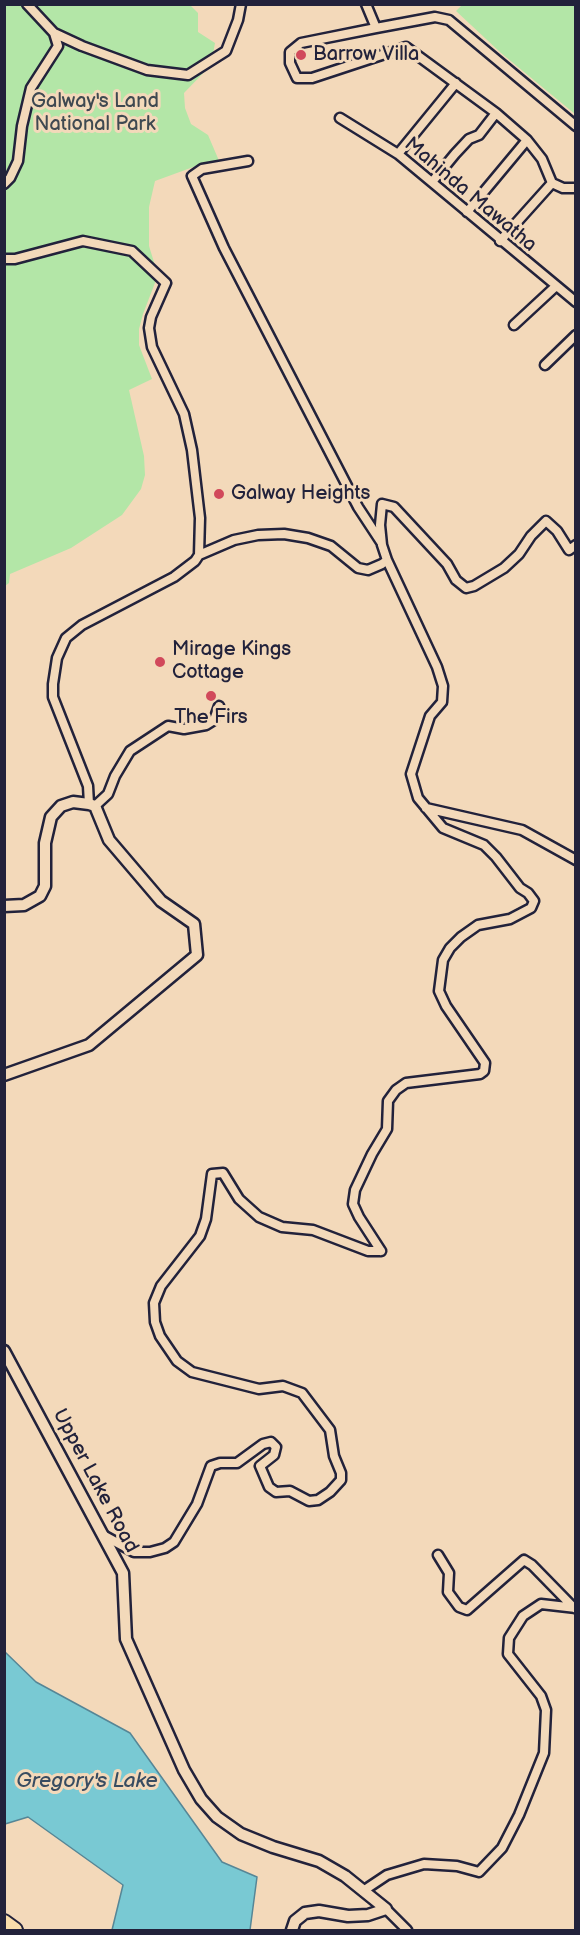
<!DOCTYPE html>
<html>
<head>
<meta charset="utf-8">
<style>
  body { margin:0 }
  #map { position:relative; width:580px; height:1935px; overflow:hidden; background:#f3d9ba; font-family:"Balsamiq Sans",sans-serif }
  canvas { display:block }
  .frame { position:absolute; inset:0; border:6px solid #22223b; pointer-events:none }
</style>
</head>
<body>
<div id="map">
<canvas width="580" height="1935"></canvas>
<div class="frame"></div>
</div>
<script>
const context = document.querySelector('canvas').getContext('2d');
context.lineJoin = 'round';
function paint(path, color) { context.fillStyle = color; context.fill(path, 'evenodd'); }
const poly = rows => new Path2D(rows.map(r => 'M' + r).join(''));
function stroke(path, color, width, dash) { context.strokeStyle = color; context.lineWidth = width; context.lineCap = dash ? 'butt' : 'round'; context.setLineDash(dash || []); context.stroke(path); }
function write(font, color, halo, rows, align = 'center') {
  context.font = font + ' "Balsamiq Sans",sans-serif'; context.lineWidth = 6; context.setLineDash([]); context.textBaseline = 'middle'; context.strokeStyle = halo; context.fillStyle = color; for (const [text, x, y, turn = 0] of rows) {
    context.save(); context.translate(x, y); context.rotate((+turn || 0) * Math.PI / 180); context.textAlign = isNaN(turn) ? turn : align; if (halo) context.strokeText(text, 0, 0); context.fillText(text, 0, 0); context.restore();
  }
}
paint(poly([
  [4,5,190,5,198,13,198,32,215,43,211,65,184,93,185,108,191,124,208,135,220,163,196,166,155,181,149,207,149,246,158,275,143,314,139,329,139,345,152,379,129,390,144,456,145,475,141,489,122,515,71,548,10,574,9,583,5,586],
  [462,5,575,5,575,114,501,53,456,11]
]), '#b3e6a7');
const water = poly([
  [4,1651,36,1682,130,1733,222,1862,257,1877,250,1930,112,1930,123,1885,28,1817,5,1824,4,1651]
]);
paint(water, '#79c9d3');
stroke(water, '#568696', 1.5);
const minor = poly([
  [366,4,376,28],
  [54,33,82,46,147,70,188,75,226,51,238,20,241,4],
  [340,118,398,154,576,302],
  [576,126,449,20,435,17,376,28,301,43,290,52,290,63,297,78,312,78,406,47,496,113,527,140,542,159,552,183,563,188,576,188],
  [398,154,456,83],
  [248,161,202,169,192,176,224,248,358,507,381,542],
  [432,182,455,154,469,139,479,135,496,113],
  [4,184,10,178,18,161,22,126,31,88,58,46,54,33,27,4],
  [467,212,527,140],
  [500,241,552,183],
  [4,259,15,259,83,241,132,251,166,283,151,317,149,328,152,347,184,414,192,450,200,518,199,555,195,561,174,577,82,625,66,638,57,658,53,684,53,697,88,786,89,804],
  [514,325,555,287],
  [545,365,576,335],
  [199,555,234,540,258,535,284,534,308,538,331,546,358,568,368,570,382,564,387,560,382,545,380,525,382,504,394,507,447,564,456,580,466,588,474,586,504,568,519,554,531,536,546,521,557,531,569,550,576,545],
  [95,806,108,794,115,776,130,751,168,726,184,729,206,725,214,720,219,706],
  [426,808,522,830,576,860],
  [381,1251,359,1217,353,1204,355,1190,372,1154,387,1129,388,1101,396,1090,406,1083,480,1074,484,1071,485,1063,446,1006,439,991,443,960,450,948,461,937,478,925,510,919,531,908,534,901,528,893,520,888,496,857,484,845,443,828,418,798,411,774,430,716,442,702,443,686,437,667,387,560],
  [103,1535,134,1552,150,1552,165,1548,174,1542,197,1504,211,1466,220,1463,237,1463,263,1444,271,1442,276,1447,274,1455,260,1466,269,1487,276,1492,290,1491,309,1501,318,1500,330,1492,341,1480,341,1473,334,1456,330,1430,302,1393,283,1386,259,1389,192,1372,177,1361,160,1336,155,1322,154,1303,161,1286,200,1236,206,1219,212,1174,223,1173,239,1199,259,1217,282,1227,313,1230,368,1251,381,1251],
  [438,1555,449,1573,448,1592,459,1607,467,1610,524,1560,532,1565,574,1608],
  [363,1891,387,1875,424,1864,457,1866,479,1872,502,1848,519,1815,544,1753,546,1710,541,1696,508,1654,509,1638,523,1616,541,1604,576,1608],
  [386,1909,407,1930]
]);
const tertiary = poly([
  [4,906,24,905,40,896,45,886,45,843,51,817,61,806,73,802,89,804,95,806,109,840,161,901,194,924,197,955,89,1045,4,1075],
  [4,1351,123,1573,126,1639,184,1770,201,1799,217,1817,241,1834,273,1847,319,1861,345,1876,386,1909,368,1915,348,1916,319,1911,305,1913,295,1921,292,1930]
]);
const trunk = poly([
  [4,1922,15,1930]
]);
stroke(minor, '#22223b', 13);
stroke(tertiary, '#22223b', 15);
stroke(trunk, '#22223b', 18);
stroke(minor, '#f3d9ba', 8);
stroke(tertiary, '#f3d9ba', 10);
stroke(trunk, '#f9ddab', 14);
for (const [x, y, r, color] of [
  [301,55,6,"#d1495b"],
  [219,494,6,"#d1495b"],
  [160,662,6,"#d1495b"],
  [211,696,6,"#d1495b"]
]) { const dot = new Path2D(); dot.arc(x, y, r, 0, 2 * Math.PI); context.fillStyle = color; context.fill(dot); stroke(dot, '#f3d9ba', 2); }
write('20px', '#22223b', '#f3d9ba', [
  ["Barrow Villa",313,55],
  ["Galway Heights",231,494],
  ["Mirage Kings",172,650],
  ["Cottage",172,673],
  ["The Firs",211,718,"center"]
], 'left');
write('20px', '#3f4951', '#f3d9ba', [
  ["Galway's Land",95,102],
  ["National Park",95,125]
]);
write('20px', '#22223b', '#f3d9ba', [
  ["Mahinda Mawatha",470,195,40],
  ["Upper Lake Road",95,1481,62]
]);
write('italic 21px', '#384c61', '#f3d9ba', [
  ["Gregory's Lake",87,1782]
]);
</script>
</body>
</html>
